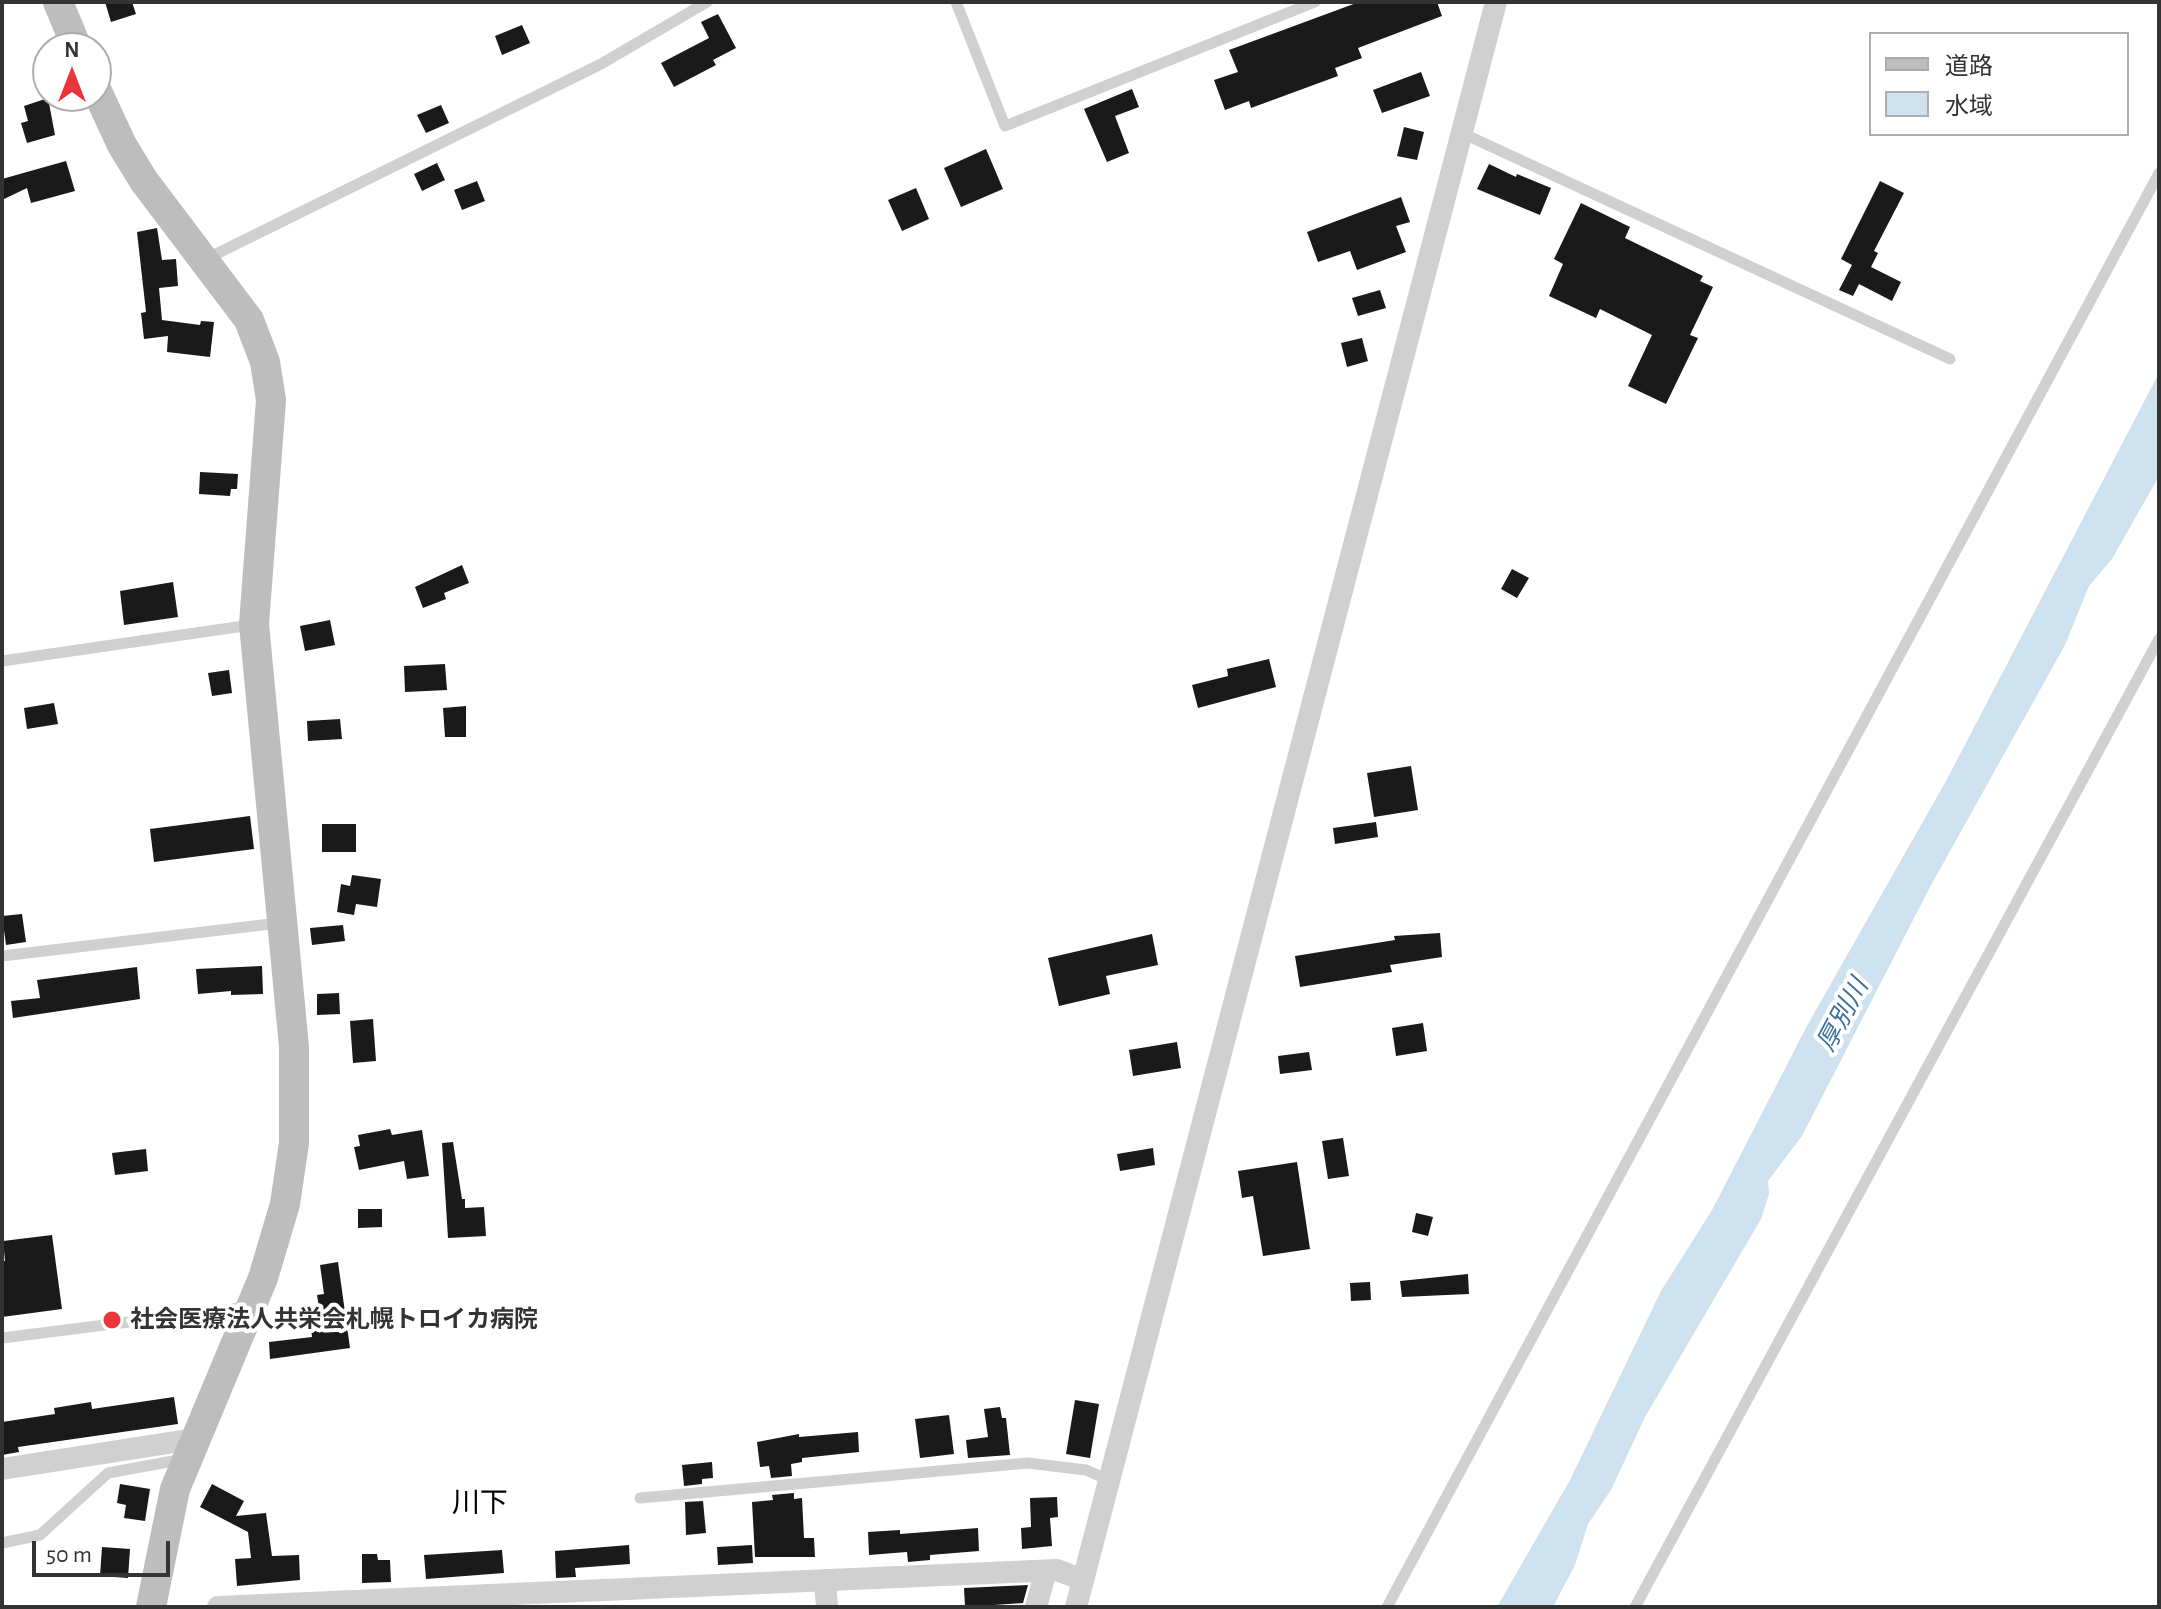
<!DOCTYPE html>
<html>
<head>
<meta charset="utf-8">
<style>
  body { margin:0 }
  #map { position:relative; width:2161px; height:1609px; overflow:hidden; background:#fff; font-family:"Alegreya Sans","Noto Sans JP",sans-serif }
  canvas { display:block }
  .frame { position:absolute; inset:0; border:4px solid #333; pointer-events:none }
  .legend { position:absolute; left:1869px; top:32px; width:260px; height:104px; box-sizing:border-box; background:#fff; border:2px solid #adadad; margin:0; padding:10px 14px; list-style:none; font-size:24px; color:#333 }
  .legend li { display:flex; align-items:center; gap:16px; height:40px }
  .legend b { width:40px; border:2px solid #adadad }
  .north { position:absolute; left:32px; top:32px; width:80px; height:80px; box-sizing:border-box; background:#fff; border:2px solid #adadad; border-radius:50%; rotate:0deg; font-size:22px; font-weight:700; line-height:32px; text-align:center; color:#333 }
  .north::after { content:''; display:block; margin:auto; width:28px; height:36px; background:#ea353b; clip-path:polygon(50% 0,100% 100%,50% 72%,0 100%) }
  .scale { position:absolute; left:32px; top:1541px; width:138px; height:36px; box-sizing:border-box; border:4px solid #333; border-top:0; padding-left:10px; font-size:24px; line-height:28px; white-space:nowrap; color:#333; -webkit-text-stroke:6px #fff; paint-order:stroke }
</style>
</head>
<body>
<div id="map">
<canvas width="2161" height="1609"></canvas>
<div class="frame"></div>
<ul class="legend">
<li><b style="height:10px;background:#bdbdbd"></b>道路</li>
<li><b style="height:22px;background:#cee1ef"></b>水域</li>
</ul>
<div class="north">N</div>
<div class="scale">50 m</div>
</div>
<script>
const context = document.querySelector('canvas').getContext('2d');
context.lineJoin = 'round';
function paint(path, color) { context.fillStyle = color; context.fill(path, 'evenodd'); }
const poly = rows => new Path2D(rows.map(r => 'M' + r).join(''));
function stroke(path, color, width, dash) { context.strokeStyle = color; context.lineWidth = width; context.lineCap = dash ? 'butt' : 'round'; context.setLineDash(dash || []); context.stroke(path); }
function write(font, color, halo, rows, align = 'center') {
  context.font = font + ' "Alegreya Sans","Noto Sans JP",sans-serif'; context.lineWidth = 8; context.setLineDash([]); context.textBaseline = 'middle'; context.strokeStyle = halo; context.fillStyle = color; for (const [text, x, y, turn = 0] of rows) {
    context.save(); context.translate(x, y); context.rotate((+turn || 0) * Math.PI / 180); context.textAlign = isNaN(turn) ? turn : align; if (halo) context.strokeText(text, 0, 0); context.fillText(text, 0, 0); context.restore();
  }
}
paint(poly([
  [2159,373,2159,476,2112,559,2089,586,2065,645,1930,887,1802,1136,1768,1181,1769,1194,1761,1219,1645,1417,1611,1490,1588,1524,1575,1565,1553,1607,1497,1607,1570,1480,1661,1291,1712,1210,1808,1024,1946,781]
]), '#cee1ef');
paint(poly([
  [105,2,132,2,136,14,111,22],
  [1359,2,1437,2,1442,16,1358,48,1362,58,1335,68,1338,76,1251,108,1249,101,1225,110,1214,80,1238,72,1229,50],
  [718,14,736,48,713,60,716,65,674,87,661,63,709,38,701,22],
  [522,25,530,43,502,55,495,36],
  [1421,72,1430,96,1382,113,1373,90],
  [1132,89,1139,107,1115,116,1129,153,1107,162,1084,109],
  [48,98,55,135,27,143,21,123,28,121,24,106],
  [441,105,449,123,426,133,417,115],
  [1404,127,1424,132,1417,160,1397,156],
  [986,149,1003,189,961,207,944,168],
  [66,161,75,191,31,203,27,188,2,200,2,179],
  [437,163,445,180,422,191,414,174],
  [1489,164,1516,177,1517,174,1551,188,1540,215,1477,189],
  [477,181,485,201,462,210,454,190],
  [1880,181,1904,193,1874,251,1878,253,1871,267,1901,282,1892,301,1859,284,1853,296,1839,290,1852,265,1841,259],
  [916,188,929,219,902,231,888,200],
  [1401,197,1410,222,1396,226,1406,252,1357,270,1350,251,1318,262,1307,232],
  [1581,203,1630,227,1625,238,1703,276,1700,281,1713,287,1690,335,1698,338,1666,404,1628,386,1652,335,1600,309,1596,318,1549,296,1563,264,1554,259],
  [157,228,162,260,176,259,178,286,159,288,162,320,200,325,201,321,214,322,210,357,167,352,168,336,144,339,141,313,146,312,137,232],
  [1380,290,1386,308,1358,316,1352,298],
  [1362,338,1368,361,1347,367,1341,343],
  [200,472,238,474,237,489,231,489,230,496,199,494],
  [462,565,469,583,444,593,446,599,423,608,415,587],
  [1512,569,1529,578,1517,598,1501,589],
  [173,582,178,617,124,625,120,591],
  [330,620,335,645,305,651,300,626],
  [1269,659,1276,687,1198,708,1192,685,1228,676,1227,669],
  [445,664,447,690,405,692,404,666],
  [229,670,232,693,212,696,208,673],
  [54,703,58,724,27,729,24,708],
  [466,706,466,737,445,737,443,708],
  [340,719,342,739,308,741,307,721],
  [1411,766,1418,810,1374,817,1367,773],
  [250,816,254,849,154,862,150,829],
  [1376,822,1378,837,1335,844,1333,828],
  [322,824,356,824,356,852,322,852],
  [352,875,381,879,377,907,356,904,354,915,337,912,341,884,350,886],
  [22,914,26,942,6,945,2,916],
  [343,925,345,941,312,945,310,928],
  [1440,933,1442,957,1390,965,1392,972,1300,987,1295,956,1395,940,1394,936],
  [1152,934,1158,965,1106,976,1110,994,1059,1006,1048,958],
  [262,966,263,994,231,995,231,991,198,994,196,969],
  [137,967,140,999,13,1018,11,1001,40,998,37,980],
  [339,993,340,1014,317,1015,317,994],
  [373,1019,376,1061,353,1063,350,1021],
  [1423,1023,1427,1051,1396,1056,1392,1028],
  [1177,1042,1181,1068,1133,1076,1129,1050],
  [1309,1052,1312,1070,1280,1074,1278,1056],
  [390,1129,392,1135,422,1130,429,1176,407,1179,404,1161,359,1170,354,1147,360,1146,358,1135],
  [1343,1138,1349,1176,1328,1179,1322,1141],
  [453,1142,462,1199,465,1199,465,1208,484,1207,486,1236,448,1238,442,1143],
  [1153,1148,1155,1165,1120,1171,1117,1154],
  [146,1149,148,1171,115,1175,112,1153],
  [1297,1162,1310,1249,1263,1256,1253,1196,1242,1198,1238,1171],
  [358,1209,382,1209,382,1227,358,1228],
  [1416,1213,1433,1217,1428,1236,1412,1232],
  [52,1235,62,1309,2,1317,2,1261,5,1261,3,1241],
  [338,1262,350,1348,270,1359,269,1342,312,1337,311,1328,322,1326,317,1295,324,1294,320,1265],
  [1468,1274,1469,1294,1402,1297,1400,1281],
  [1370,1282,1371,1300,1351,1301,1350,1283],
  [174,1397,178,1424,18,1447,19,1452,2,1455,2,1422,55,1414,54,1408,91,1402,92,1409],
  [1075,1400,1099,1404,1090,1458,1066,1454],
  [1000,1407,1002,1418,1006,1418,1010,1455,968,1458,966,1440,988,1437,984,1409],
  [949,1415,954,1454,920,1458,915,1419],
  [858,1432,859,1452,802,1458,802,1462,791,1464,792,1476,771,1478,769,1466,760,1467,757,1442,799,1434,799,1437],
  [712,1462,713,1478,702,1479,702,1484,684,1486,682,1465],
  [120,1484,150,1489,145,1521,124,1518,126,1505,117,1503],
  [212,1484,244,1501,236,1516,266,1513,272,1556,299,1555,300,1580,237,1586,235,1559,251,1558,248,1532,200,1507],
  [794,1493,794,1499,802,1498,804,1538,814,1538,815,1557,755,1557,752,1502,773,1500,772,1495],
  [1057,1497,1058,1517,1050,1518,1052,1546,1022,1549,1021,1528,1031,1527,1030,1498],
  [703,1501,706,1533,686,1535,685,1502],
  [978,1528,979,1551,930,1555,930,1560,908,1562,907,1552,869,1555,868,1532,900,1530,900,1534],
  [629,1545,630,1564,575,1568,576,1577,556,1578,555,1551],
  [752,1545,753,1563,718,1565,717,1547],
  [102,1547,130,1549,128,1578,100,1576],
  [502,1550,504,1573,426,1579,424,1555],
  [362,1554,377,1554,378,1560,390,1560,391,1582,362,1583],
  [1028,1585,1023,1603,965,1607,964,1588]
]), '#1a1a1a');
stroke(poly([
  [956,2,1005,126,1315,2],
  [1462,133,1950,359],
  [206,259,601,64,707,2],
  [2,661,251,625],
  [2,956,279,923],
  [2,1338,247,1307],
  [640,1498,1028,1463,1086,1470,1109,1480],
  [2,1543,40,1535,108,1473,184,1459],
  [1387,1607,2159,173],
  [1635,1607,2159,639]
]), '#d0d0d0', 11);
stroke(poly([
  [2,1469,194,1439],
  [825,1580,827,1607],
  [218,1607,1057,1570,1083,1580],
  [1036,1607,1046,1571],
  [1076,1607,1496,2]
]), '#d0d0d0', 22);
stroke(poly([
  [58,2,77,48],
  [96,89,122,145,144,181,249,320,265,362,271,400,254,624,294,1047,294,1143,285,1204,263,1278,175,1489,151,1607]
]), '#bdbdbd', 30);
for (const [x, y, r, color] of [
  [112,1320,10,"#ea353b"]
]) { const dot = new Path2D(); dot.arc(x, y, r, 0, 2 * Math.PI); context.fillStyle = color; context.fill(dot); stroke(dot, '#fff', 3); }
write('bold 24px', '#333', '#fff', [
  ["社会医療法人共栄会札幌トロイカ病院",130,1320]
], 'left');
write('italic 26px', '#3d7199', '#fff', [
  ["厚別川",1843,1015,-62]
]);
write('28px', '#000', '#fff', [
  ["川下",480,1504]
]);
</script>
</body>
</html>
